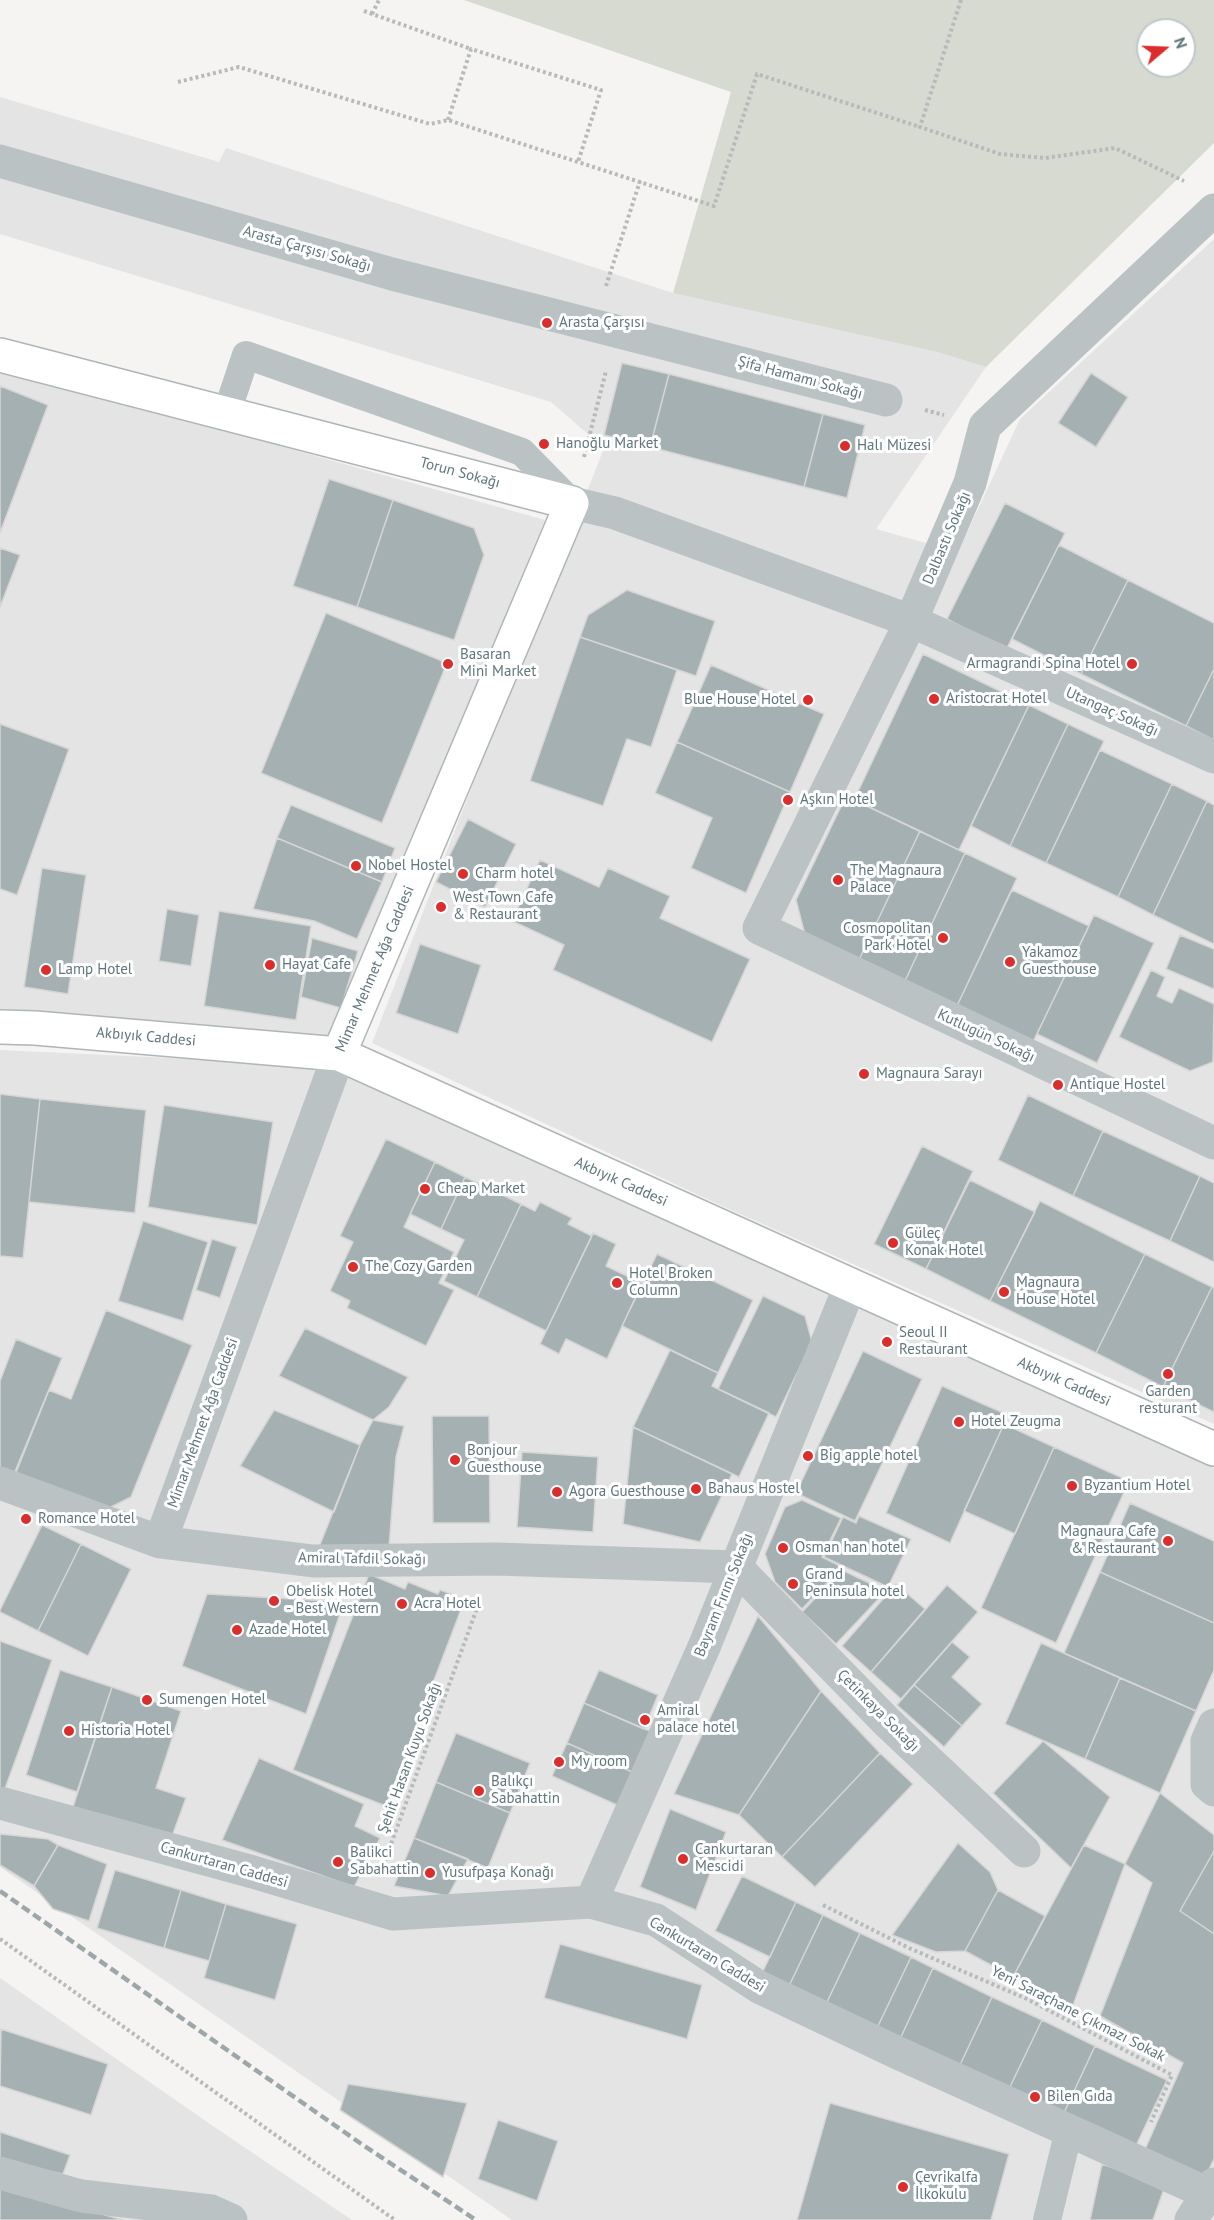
<!DOCTYPE html>
<html>
<head>
<meta charset="utf-8">
<style>
  body { margin:0 }
  #map { position:relative; width:1214px; height:2220px; overflow:hidden; background:#f5f4f2; font-family:"PT Sans",sans-serif }
  canvas { display:block }
  .north { position:absolute; left:1136px; top:18px; width:60px; height:60px; box-sizing:border-box; background:#fff; border:2px solid #c0c8ca; border-radius:50%; rotate:71deg; font-size:16px; font-weight:700; line-height:24px; text-align:center; color:#61767b }
  .north::after { content:''; display:block; margin:auto; width:21px; height:27px; background:#db2d2c; clip-path:polygon(50% 0,100% 100%,50% 72%,0 100%) }
</style>
</head>
<body>
<div id="map">
<canvas width="1214" height="2220"></canvas>
<div class="north">N</div>
</div>
<script>
const context = document.querySelector('canvas').getContext('2d');
context.lineJoin = 'round';
function paint(path, color) { context.fillStyle = color; context.fill(path, 'evenodd'); }
const poly = rows => new Path2D(rows.map(r => 'M' + r).join(''));
function stroke(path, color, width, dash) { context.strokeStyle = color; context.lineWidth = width; context.lineCap = dash ? 'butt' : 'round'; context.setLineDash(dash || []); context.stroke(path); }
function write(font, color, halo, rows, align = 'center') {
  context.font = font + ' "PT Sans",sans-serif'; context.lineWidth = 6; context.setLineDash([]); context.textBaseline = 'middle'; context.strokeStyle = halo; context.fillStyle = color; for (const [text, x, y, turn = 0] of rows) {
    context.save(); context.translate(x, y); context.rotate((+turn || 0) * Math.PI / 180); context.textAlign = isNaN(turn) ? turn : align; if (halo) context.strokeText(text, 0, 0); context.fillText(text, 0, 0); context.restore();
  }
}
paint(poly([
  [0,97,219,162,226,148,673,293,937,352,986,367,876,529,958,552,1020,419,1214,239,1214,1424,722,1206,372,1043,604,448,551,402,0,234],
  [0,368,545,520,331,1036,0,1018],
  [0,1050,319,1065,1214,1467,1214,2220,512,2220,0,1867],
  [0,1978,210,2124,352,2220,0,2220]
]), '#e3e4e3');
paint(poly([
  [464,0,1214,0,1214,143,986,367,937,352,673,293,731,92],
  [1148,30,1184,30,1184,66,1148,66]
]), '#d6dad1');
const building = poly([
  [622,363,669,374,650,447,604,435,622,363],
  [1091,373,1128,397,1096,447,1058,423,1091,373],
  [669,374,823,414,804,487,650,447,669,374],
  [0,386,48,405,0,533,0,386],
  [823,414,865,425,847,498,804,487,823,414],
  [329,479,393,500,357,607,293,586,329,479],
  [393,500,474,528,484,555,454,640,357,607,393,500],
  [1005,503,1065,533,1006,650,947,619,1005,503],
  [1059,545,1128,580,1081,674,1012,639,1059,545],
  [0,548,20,555,0,607,0,548],
  [1128,580,1214,623,1214,669,1186,726,1081,674,1128,580],
  [627,590,715,621,696,676,580,637,588,615,627,590],
  [326,613,447,663,382,823,261,773,326,613],
  [580,637,677,670,651,747,627,739,603,806,530,781,580,637],
  [923,654,1029,705,959,850,854,800,923,654],
  [711,665,824,714,790,792,677,742,711,665],
  [1214,669,1214,740,1186,726,1214,669],
  [1029,705,1068,724,1010,846,971,826,1029,705],
  [0,724,69,749,17,895,0,889,0,724],
  [1068,724,1104,741,1046,863,1010,846,1068,724],
  [677,742,790,792,746,893,691,868,712,818,655,793,677,742],
  [1100,750,1172,784,1118,897,1046,863,1100,750],
  [1172,784,1207,801,1153,915,1118,897,1172,784],
  [846,796,920,831,859,960,805,935,796,900,846,796],
  [1207,801,1214,805,1214,944,1153,915,1207,801],
  [291,805,395,848,382,882,277,838,291,805],
  [468,819,516,844,485,907,436,882,468,819],
  [920,831,965,853,904,983,859,960,920,831],
  [277,838,382,882,357,939,314,921,253,909,277,838],
  [965,853,1017,878,956,1008,904,983,965,853],
  [540,860,599,887,608,868,670,896,660,918,750,959,712,1042,553,970,564,945,512,921,540,860],
  [42,868,86,875,68,994,24,987,42,868],
  [1012,890,1089,926,1032,1044,956,1008,1012,890],
  [167,909,199,915,191,966,159,961,167,909],
  [219,911,311,926,296,1020,204,1006,219,911],
  [1094,915,1154,943,1097,1063,1037,1034,1094,915],
  [1180,935,1214,949,1214,989,1166,969,1180,935],
  [312,938,358,951,341,1008,301,997,312,938],
  [420,944,481,965,458,1034,396,1013,420,944],
  [1151,970,1165,977,1157,996,1172,1003,1179,988,1214,1004,1213,1062,1190,1071,1119,1037,1151,970],
  [0,1094,40,1099,23,1258,0,1256,0,1094],
  [1028,1095,1103,1131,1073,1196,998,1160,1028,1095],
  [40,1099,146,1110,135,1213,29,1202,40,1099],
  [164,1105,273,1122,257,1225,148,1207,164,1105],
  [1103,1131,1200,1176,1170,1241,1073,1196,1103,1131],
  [386,1139,435,1162,404,1227,454,1252,439,1283,454,1290,426,1346,347,1308,350,1301,330,1291,353,1242,340,1236,386,1139],
  [922,1146,973,1171,926,1269,874,1244,922,1146],
  [435,1162,465,1177,441,1229,410,1214,435,1162],
  [1200,1176,1214,1183,1214,1262,1170,1241,1200,1176],
  [465,1177,521,1204,477,1297,444,1281,464,1240,441,1229,465,1177],
  [970,1180,1035,1212,990,1301,926,1269,970,1180],
  [1040,1201,1145,1254,1096,1353,990,1301,1040,1201],
  [540,1202,572,1218,568,1224,592,1236,546,1331,477,1297,521,1204,535,1211,540,1202],
  [143,1221,208,1242,183,1321,118,1301,143,1221],
  [593,1233,616,1244,606,1266,642,1283,607,1359,566,1339,559,1354,540,1344,593,1233],
  [212,1239,237,1247,220,1298,196,1290,212,1239],
  [657,1254,753,1300,718,1373,622,1326,657,1254],
  [1145,1254,1212,1287,1163,1387,1096,1353,1145,1254],
  [1212,1287,1214,1288,1214,1412,1163,1387,1212,1287],
  [763,1296,805,1316,812,1342,776,1417,718,1389,763,1296],
  [106,1310,192,1345,131,1497,103,1511,15,1475,49,1390,71,1399,106,1310],
  [305,1328,408,1377,389,1407,373,1420,279,1376,305,1328],
  [16,1339,62,1358,14,1474,0,1469,0,1381,16,1339],
  [670,1350,718,1373,712,1386,769,1413,739,1477,633,1427,670,1350],
  [863,1351,922,1379,855,1521,796,1493,863,1351],
  [942,1386,1008,1415,950,1543,886,1513,942,1386],
  [274,1410,360,1445,334,1512,240,1466,274,1410],
  [432,1416,489,1416,490,1523,433,1523,432,1416],
  [373,1420,404,1426,396,1457,389,1547,319,1547,360,1445,373,1420],
  [1004,1424,1054,1447,1015,1534,964,1511,1004,1424],
  [633,1427,732,1474,700,1542,623,1524,633,1427],
  [1054,1447,1129,1481,1056,1643,981,1608,1054,1447],
  [522,1452,598,1457,593,1532,517,1527,522,1452],
  [802,1500,841,1518,822,1557,842,1567,802,1609,775,1582,765,1554,785,1507,802,1500],
  [1130,1503,1214,1541,1214,1623,1100,1572,1130,1503],
  [859,1516,911,1539,888,1587,824,1557,843,1517,856,1523,859,1516],
  [42,1525,81,1544,38,1631,0,1612,0,1610,42,1525],
  [81,1544,131,1569,88,1656,38,1631,81,1544],
  [842,1570,886,1591,836,1644,802,1612,842,1570],
  [1100,1572,1214,1623,1214,1670,1196,1711,1064,1653,1100,1572],
  [369,1574,405,1589,408,1582,438,1594,440,1590,465,1599,386,1806,293,1770,369,1574],
  [896,1584,925,1609,871,1672,842,1646,896,1584],
  [947,1585,978,1612,901,1699,871,1672,947,1585],
  [207,1594,344,1602,306,1714,182,1666,207,1594],
  [758,1616,821,1691,739,1815,674,1794,758,1616],
  [0,1641,52,1660,3,1794,0,1793,0,1641],
  [952,1642,970,1657,952,1677,982,1704,962,1726,914,1685,952,1642],
  [1041,1643,1120,1678,1085,1759,1005,1724,1041,1643],
  [60,1670,112,1687,77,1792,26,1775,60,1670],
  [599,1670,658,1695,644,1729,584,1703,599,1670],
  [1120,1678,1196,1711,1160,1793,1085,1759,1120,1678],
  [914,1685,962,1726,944,1747,897,1705,914,1685],
  [112,1687,181,1711,156,1788,186,1798,171,1839,72,1810,112,1687],
  [821,1691,880,1753,782,1857,739,1815,821,1691],
  [584,1703,659,1735,641,1776,567,1743,584,1703],
  [456,1733,530,1763,510,1813,436,1782,456,1733],
  [1043,1741,1110,1797,1071,1868,993,1793,1043,1741],
  [567,1743,641,1776,626,1809,552,1776,567,1743],
  [880,1753,913,1784,815,1887,782,1857,880,1753],
  [259,1758,364,1804,355,1826,380,1838,354,1887,222,1840,259,1758],
  [436,1782,510,1813,488,1868,414,1838,436,1782],
  [1160,1793,1214,1835,1214,1851,1180,1911,1214,1934,1214,2159,1204,2180,1143,2154,1183,2063,1100,2016,1152,1883,1125,1864,1160,1793],
  [670,1809,726,1832,696,1910,640,1887,670,1809],
  [0,1834,48,1839,58,1845,34,1886,0,1865,0,1834],
  [414,1838,468,1859,448,1896,394,1886,414,1838],
  [958,1843,990,1872,998,1890,965,1951,936,1952,892,1935,958,1843],
  [58,1845,107,1864,89,1921,53,1909,34,1886,58,1845],
  [1084,1845,1125,1864,1072,2008,1013,1977,1084,1845],
  [1214,1851,1214,1934,1180,1911,1214,1851],
  [115,1870,181,1890,164,1948,97,1928,115,1870],
  [742,1876,796,1902,770,1957,715,1931,742,1876],
  [181,1890,226,1904,209,1961,164,1948,181,1890],
  [998,1890,1045,1916,1013,1977,965,1951,998,1890],
  [796,1902,823,1915,789,1986,762,1973,796,1902],
  [226,1904,297,1924,275,2000,204,1978,226,1904],
  [823,1915,860,1933,826,2004,789,1986,823,1915],
  [860,1933,911,1957,877,2028,826,2004,860,1933],
  [560,1944,702,1985,687,2039,544,1998,560,1944],
  [911,1957,933,1968,900,2039,877,2028,911,1957],
  [933,1968,992,1997,959,2067,900,2039,933,1968],
  [992,1997,1042,2020,1008,2091,959,2067,992,1997],
  [1042,2020,1095,2046,1062,2117,1008,2091,1042,2020],
  [1,2029,108,2064,91,2115,0,2086,1,2029],
  [1095,2046,1167,2080,1133,2152,1062,2117,1095,2046],
  [348,2084,467,2103,443,2177,340,2110,348,2084],
  [830,2103,1009,2154,991,2220,797,2220,830,2103],
  [498,2120,558,2141,537,2201,478,2179,498,2120],
  [0,2132,70,2155,63,2174,0,2161,0,2132],
  [1102,2164,1165,2186,1153,2220,1090,2220,1102,2164],
  [0,2186,123,2220,0,2220,0,2186]
]);
paint(building, '#a5b0b2');
stroke(building, '#d6d6d4', 1.5);
const secondary = poly([
  [0,355,572,503,339,1054],
  [0,1027,35,1028,339,1054,1214,1449]
]);
stroke(secondary, '#aeb6b8', 36);
stroke(poly([
  [961,0,920,127,1000,154,1045,158,1115,148,1184,181],
  [364,11,471,49],
  [372,14,379,0],
  [178,82,239,67,430,124,448,120,714,206,757,74,920,127],
  [448,120,471,49,601,90,578,162],
  [606,286,640,181],
  [925,410,944,415],
  [584,457,606,371],
  [383,1866,480,1600],
  [823,1905,909,1948,1027,1999,1172,2075,1151,2122],
  [0,1939,395,2220]
]), '#b6babb', 4, [3, 3]);
stroke(poly([
  [227,412,246,355,522,452,572,503],
  [1047,2220,1069,2130]
]), '#bbc2c3', 28);
stroke(poly([
  [0,161,392,274,886,400],
  [1214,210,985,426,970,483,911,621,759,928,1214,1143],
  [572,503,615,513,911,621,1214,757],
  [0,1483,160,1542,313,1561,496,1559,736,1567,887,1722,1024,1851],
  [160,1542,339,1054],
  [1214,1725,1207,1741,1207,1784,1214,1790],
  [0,1803,253,1872,393,1914,591,1902,656,1920,759,1987,898,2053,1209,2194],
  [591,1902,704,1647,850,1286],
  [0,2173,81,2196,211,2211,231,2220],
  [1191,2220,1214,2184]
]), '#bbc2c3', 33);
stroke(secondary, '#fff', 33);
stroke(poly([
  [0,1891,360,2143,476,2220]
]), '#9da6a9', 4.5, [9, 4.5]);
for (const [x, y, r, color] of [
  [547,323,6,"#db2d2c"],
  [544,444,6,"#db2d2c"],
  [845,446,6,"#db2d2c"],
  [448,664,6,"#db2d2c"],
  [1132,664,6,"#db2d2c"],
  [934,699,6,"#db2d2c"],
  [808,700,6,"#db2d2c"],
  [788,800,6,"#db2d2c"],
  [356,866,6,"#db2d2c"],
  [463,874,6,"#db2d2c"],
  [838,880,6,"#db2d2c"],
  [441,907,6,"#db2d2c"],
  [943,938,6,"#db2d2c"],
  [1010,962,6,"#db2d2c"],
  [270,965,6,"#db2d2c"],
  [46,970,6,"#db2d2c"],
  [864,1074,6,"#db2d2c"],
  [1058,1085,6,"#db2d2c"],
  [425,1189,6,"#db2d2c"],
  [893,1243,6,"#db2d2c"],
  [353,1267,6,"#db2d2c"],
  [617,1283,6,"#db2d2c"],
  [1004,1292,6,"#db2d2c"],
  [887,1342,6,"#db2d2c"],
  [1168,1374,6,"#db2d2c"],
  [959,1422,6,"#db2d2c"],
  [808,1456,6,"#db2d2c"],
  [455,1460,6,"#db2d2c"],
  [1072,1486,6,"#db2d2c"],
  [696,1489,6,"#db2d2c"],
  [557,1492,6,"#db2d2c"],
  [26,1519,6,"#db2d2c"],
  [1168,1541,6,"#db2d2c"],
  [783,1548,6,"#db2d2c"],
  [793,1584,6,"#db2d2c"],
  [274,1601,6,"#db2d2c"],
  [402,1604,6,"#db2d2c"],
  [237,1630,6,"#db2d2c"],
  [147,1700,6,"#db2d2c"],
  [645,1720,6,"#db2d2c"],
  [69,1731,6,"#db2d2c"],
  [559,1762,6,"#db2d2c"],
  [479,1791,6,"#db2d2c"],
  [683,1859,6,"#db2d2c"],
  [338,1862,6,"#db2d2c"],
  [430,1873,6,"#db2d2c"],
  [1035,2097,6,"#db2d2c"],
  [903,2187,6,"#db2d2c"]
]) { const dot = new Path2D(); dot.arc(x, y, r, 0, 2 * Math.PI); context.fillStyle = color; context.fill(dot); stroke(dot, '#fff', 2); }
write('15px', '#61767b', '#fff', [
  ["Arasta Çarşısı Sokağı",307,249,16],
  ["Şifa Hamamı Sokağı",800,378,15],
  ["Torun Sokağı",460,473,15],
  ["Dalbastı Sokağı",947,538,-67],
  ["Utangaç Sokağı",1112,712,24],
  ["Mimar Mehmet Ağa Caddesi",375,969,-67],
  ["Kutlugün Sokağı",986,1036,25],
  ["Akbıyık Caddesi",146,1037,5],
  ["Akbıyık Caddesi",621,1182,24],
  ["Akbıyık Caddesi",1064,1382,24],
  ["Mimar Mehmet Ağa Caddesi",203,1423,-70],
  ["Amiral Tafdil Sokağı",362,1559,1],
  ["Bayram Fırını Sokağı",724,1595,-68],
  ["Çetinkaya Sokağı",878,1711,45],
  ["Şehit Hasan Kuyu Sokağı",410,1758,-70],
  ["Cankurtaran Caddesi",224,1865,16],
  ["Cankurtaran Caddesi",707,1955,31],
  ["Yeni Saraçhane Çıkmazı Sokak",1078,2014,27]
]);
write('15px', '#61767b', '#fff', [
  ["Arasta Çarşısı",559,323],
  ["Hanoğlu Market",556,444],
  ["Halı Müzesi",857,446],
  ["Basaran",460,655],
  ["Mini Market",460,672],
  ["Armagrandi Spina Hotel",1120,664,"right"],
  ["Aristocrat Hotel",946,699],
  ["Blue House Hotel",796,700,"right"],
  ["Aşkın Hotel",800,800],
  ["Nobel Hostel",368,866],
  ["The Magnaura",850,871],
  ["Palace",850,888],
  ["Charm hotel",475,874],
  ["West Town Cafe",453,898],
  ["& Restaurant",453,915],
  ["Cosmopolitan",931,929,"right"],
  ["Park Hotel",931,946,"right"],
  ["Yakamoz",1022,953],
  ["Guesthouse",1022,970],
  ["Hayat Cafe",282,965],
  ["Lamp Hotel",58,970],
  ["Magnaura Sarayı",876,1074],
  ["Antique Hostel",1070,1085],
  ["Cheap Market",437,1189],
  ["Güleç",905,1234],
  ["Konak Hotel",905,1251],
  ["The Cozy Garden",365,1267],
  ["Hotel Broken",629,1274],
  ["Column",629,1291],
  ["Magnaura",1016,1283],
  ["House Hotel",1016,1300],
  ["Seoul II",899,1333],
  ["Restaurant",899,1350],
  ["Garden",1168,1392,"center"],
  ["resturant",1168,1409,"center"],
  ["Hotel Zeugma",971,1422],
  ["Bonjour",467,1451],
  ["Guesthouse",467,1468],
  ["Big apple hotel",820,1456],
  ["Byzantium Hotel",1084,1486],
  ["Bahaus Hostel",708,1489],
  ["Agora Guesthouse",569,1492],
  ["Romance Hotel",38,1519],
  ["Magnaura Cafe",1156,1532,"right"],
  ["& Restaurant",1156,1549,"right"],
  ["Osman han hotel",795,1548],
  ["Grand",805,1575],
  ["Peninsula hotel",805,1592],
  ["Obelisk Hotel",286,1592],
  ["- Best Western",286,1609],
  ["Acra Hotel",414,1604],
  ["Azade Hotel",249,1630],
  ["Sumengen Hotel",159,1700],
  ["Amiral",657,1711],
  ["palace hotel",657,1728],
  ["Historia Hotel",81,1731],
  ["My room",571,1762],
  ["Balıkçı",491,1782],
  ["Sabahattin",491,1799],
  ["Cankurtaran",695,1850],
  ["Mescidi",695,1867],
  ["Balikci",350,1853],
  ["Sabahattin",350,1870],
  ["Yusufpaşa Konağı",442,1873],
  ["Bilen Gıda",1047,2097],
  ["Çevrikalfa",915,2178],
  ["İlkokulu",915,2195]
], 'left');
</script>
</body>
</html>
